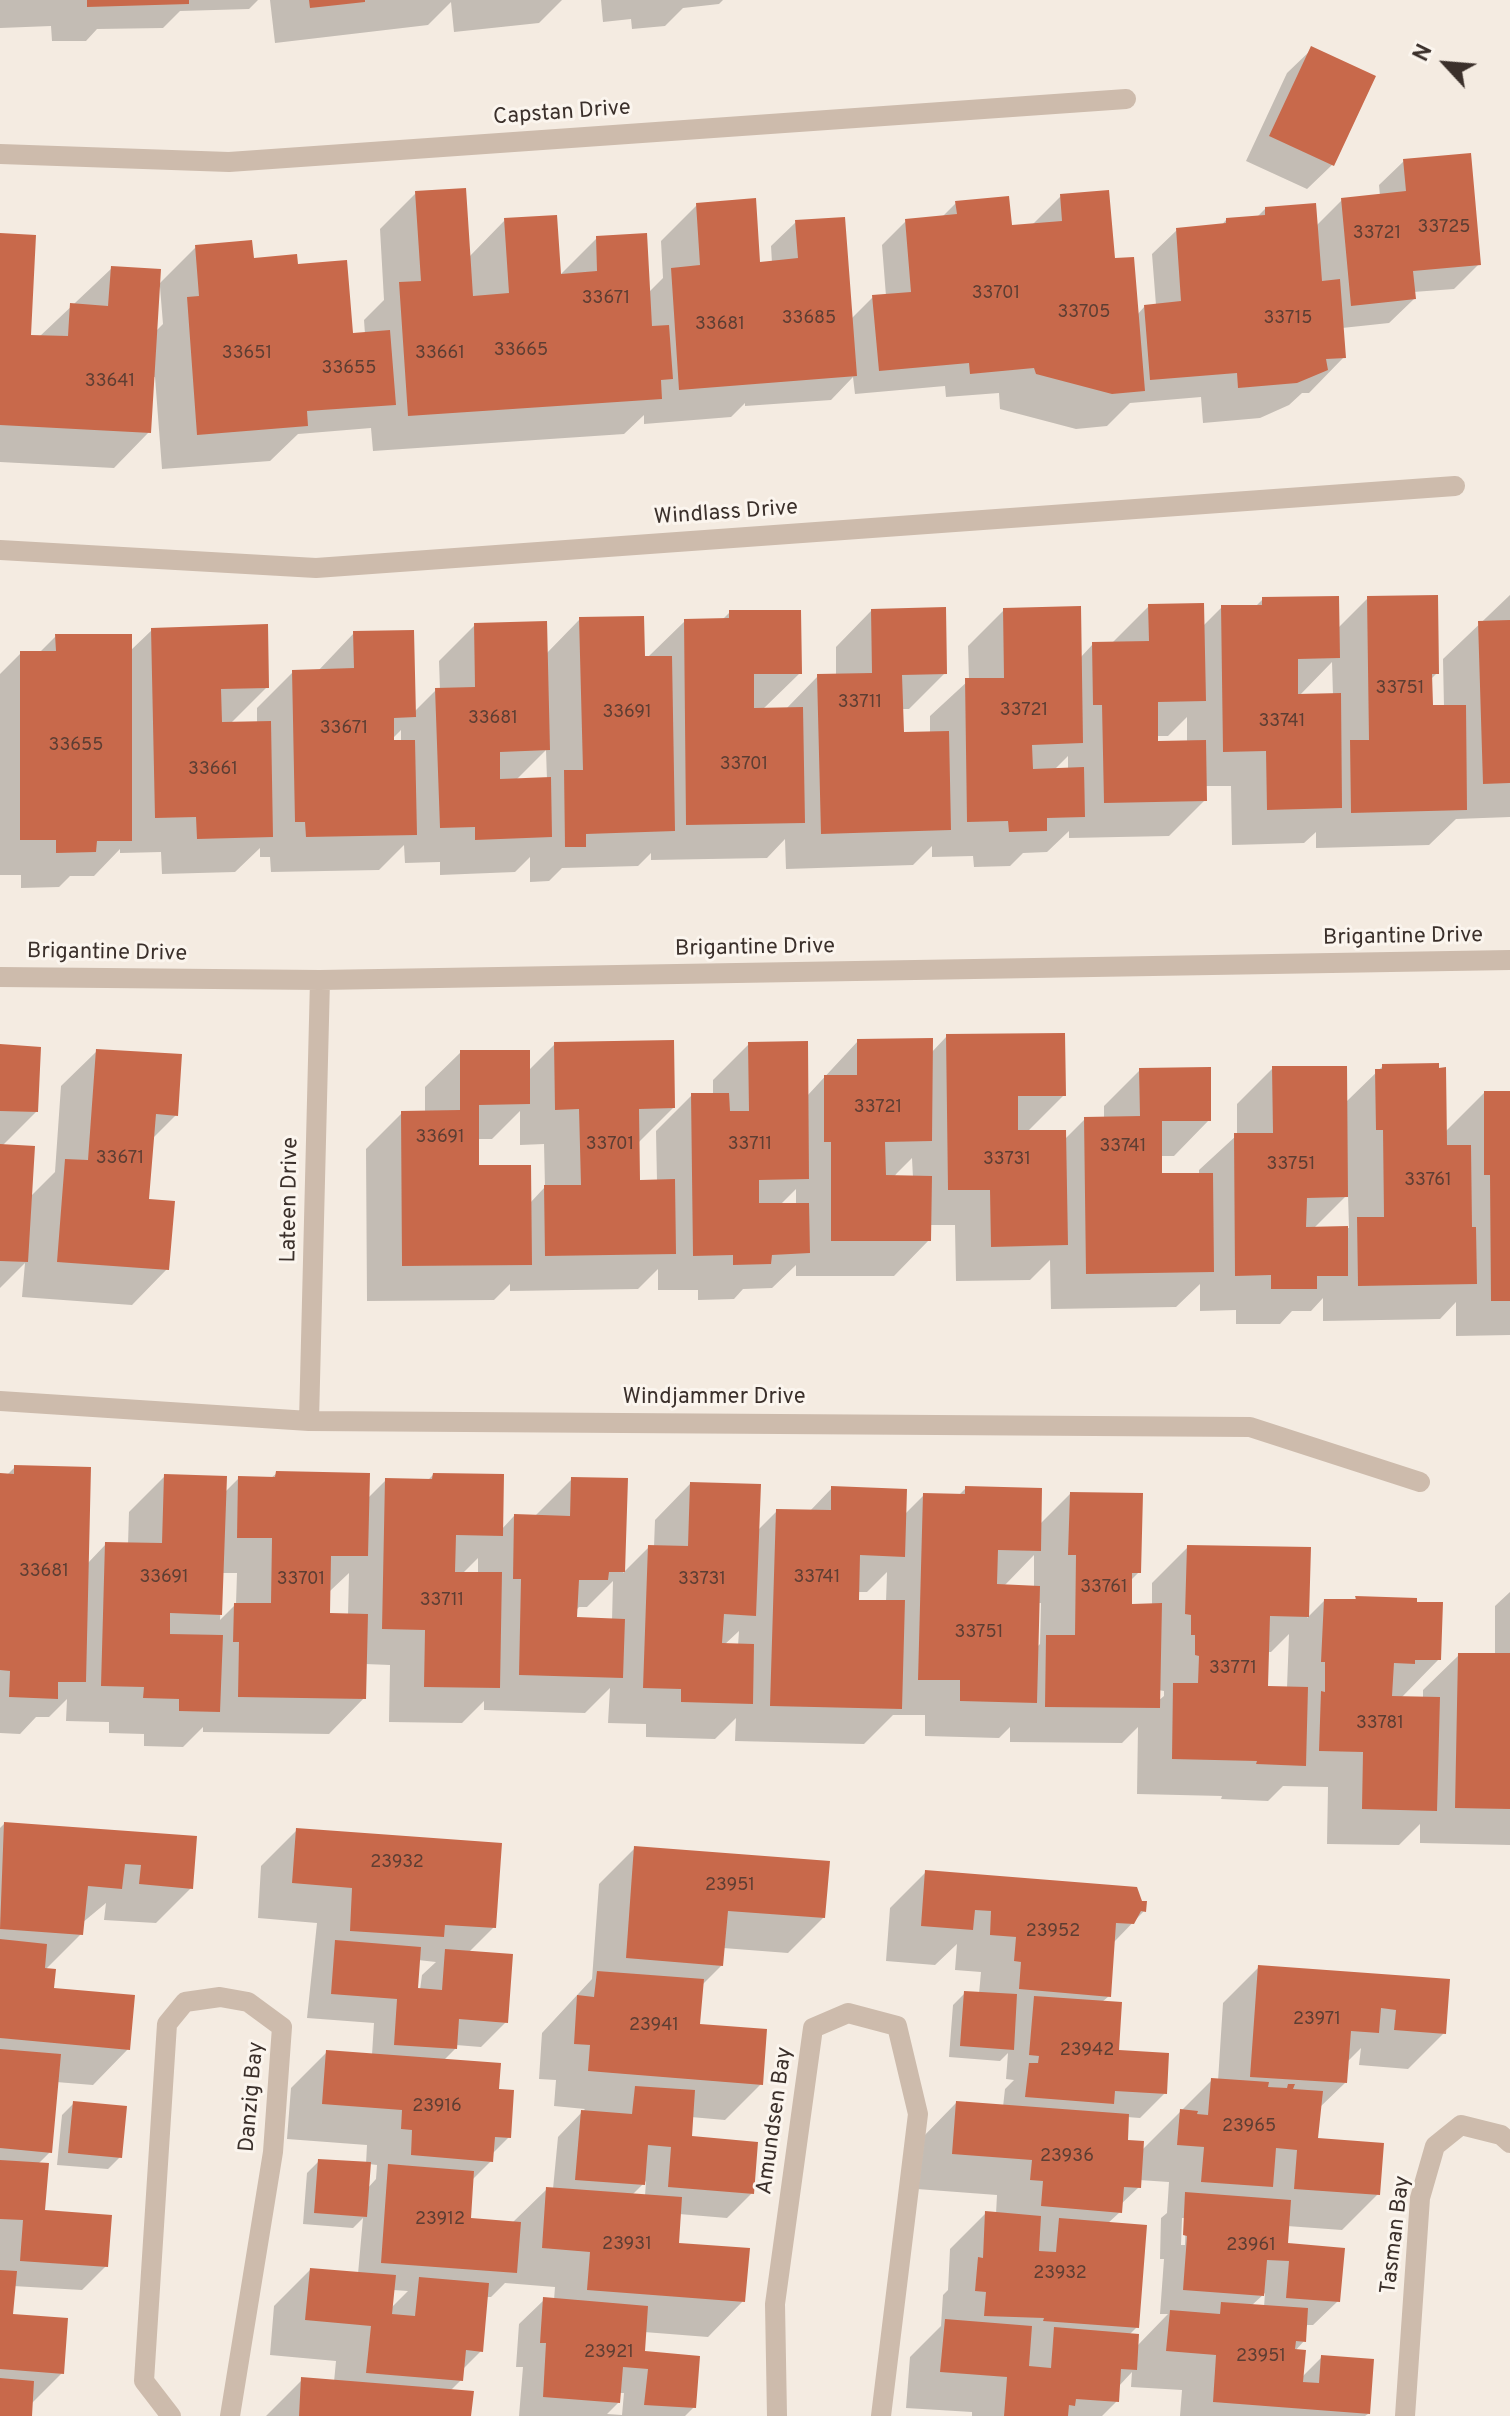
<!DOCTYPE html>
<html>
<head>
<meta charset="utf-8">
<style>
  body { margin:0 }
  #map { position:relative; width:1510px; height:2416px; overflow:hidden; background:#f4ebe1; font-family:Overpass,sans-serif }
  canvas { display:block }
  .north { position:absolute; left:1406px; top:24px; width:80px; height:80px; -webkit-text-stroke:6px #fbf5ee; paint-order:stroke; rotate:296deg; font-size:22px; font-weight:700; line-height:32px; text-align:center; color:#3b302b }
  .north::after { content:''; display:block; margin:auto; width:28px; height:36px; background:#3b302b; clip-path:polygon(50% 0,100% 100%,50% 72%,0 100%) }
</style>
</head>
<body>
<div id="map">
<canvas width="1510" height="2416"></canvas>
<div class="north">N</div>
</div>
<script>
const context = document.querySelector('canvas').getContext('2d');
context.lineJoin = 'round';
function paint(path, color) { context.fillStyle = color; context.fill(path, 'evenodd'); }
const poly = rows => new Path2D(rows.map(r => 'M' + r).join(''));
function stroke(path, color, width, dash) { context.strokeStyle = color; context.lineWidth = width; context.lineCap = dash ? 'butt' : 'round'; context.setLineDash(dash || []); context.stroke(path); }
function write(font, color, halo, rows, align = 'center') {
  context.font = font + ' Overpass,sans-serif'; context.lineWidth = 6; context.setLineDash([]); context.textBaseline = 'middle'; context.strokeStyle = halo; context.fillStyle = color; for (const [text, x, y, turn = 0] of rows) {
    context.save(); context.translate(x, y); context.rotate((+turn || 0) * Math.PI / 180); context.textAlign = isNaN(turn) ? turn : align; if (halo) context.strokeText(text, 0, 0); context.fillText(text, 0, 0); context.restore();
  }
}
paint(poly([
  [0,0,258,0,249,9,180,11,163,28,97,29,86,41,52,41,51,26,0,28],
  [270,0,562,0,539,23,454,32,451,2,428,25,275,43],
  [601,0,723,0,719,4,683,8,665,26,632,29,631,19,603,22],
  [1312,49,1332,165,1307,189,1246,161,1287,73],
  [1404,161,1479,264,1454,289,1413,292,1414,299,1389,323,1342,328,1344,357,1309,393,1302,393,1289,405,1260,418,1203,423,1201,397,1130,403,1107,426,1076,429,1000,409,999,393,946,397,945,386,855,394,853,377,831,400,745,406,745,403,731,417,644,424,644,415,624,434,373,451,371,428,298,434,270,461,162,469,155,377,153,377,149,432,114,468,0,462,0,235,29,337,39,337,112,268,158,285,196,247,296,269,351,335,365,334,364,320,384,300,380,229,416,193,469,257,505,220,559,276,597,238,648,293,663,278,661,241,697,205,759,266,772,263,771,246,796,222,851,319,873,297,886,296,882,245,906,221,942,217,956,203,1010,227,1032,225,1061,196,1114,261,1137,315,1145,306,1156,305,1152,254,1177,230,1221,226,1226,220,1256,218,1265,209,1316,226,1342,200,1380,196,1379,185],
  [158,287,160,287,163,324,155,332],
  [1510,595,1510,817,1456,819,1429,845,1316,848,1316,832,1304,843,1232,845,1231,786,1205,786,1205,800,1169,836,1069,838,1069,831,1047,852,1023,853,1010,866,974,867,973,856,932,857,932,846,913,865,786,869,785,839,767,858,651,860,651,853,638,866,562,868,549,881,530,882,530,857,515,872,440,875,440,862,405,863,404,845,379,870,271,872,270,857,260,857,260,848,235,872,162,874,161,852,120,853,120,849,94,876,70,876,59,887,21,888,21,875,0,875,0,674,21,653,39,653,56,636,130,651,152,630,267,687,230,724,257,724,257,708,293,672,318,671,354,633,414,712,436,690,440,690,439,661,475,625,546,654,580,619,643,658,649,656,685,621,722,620,730,612,800,673,762,710,785,710,818,676,836,676,836,647,871,611,945,673,909,709,901,709,902,735,930,734,930,716,969,680,968,646,1004,610,1080,658,1093,644,1113,642,1149,606,1203,626,1222,607,1255,607,1263,599,1337,629,1368,598,1437,673,1430,680,1431,707,1444,707,1443,659],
  [1332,662,1333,695,1299,696],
  [1187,717,1187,743,1156,743,1156,736,1168,736],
  [401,730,401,742,392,742,392,739],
  [546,750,547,780,516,780],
  [1068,756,1068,770,1054,770],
  [947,1036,1064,1095,1027,1132,1064,1140,1085,1119,1104,1119,1104,1106,1140,1070,1209,1120,1174,1156,1160,1156,1160,1175,1199,1175,1199,1170,1237,1135,1237,1104,1273,1068,1346,1102,1383,1066,1445,1132,1484,1093,1510,1093,1510,1335,1456,1336,1456,1302,1440,1319,1323,1321,1323,1298,1311,1311,1292,1311,1280,1324,1236,1324,1236,1310,1200,1311,1200,1284,1176,1307,1051,1309,1050,1260,1030,1280,956,1281,955,1225,929,1225,929,1240,894,1276,796,1276,796,1265,772,1288,743,1289,734,1299,698,1300,698,1290,658,1290,658,1269,638,1289,510,1291,510,1284,494,1300,367,1301,366,1149,402,1113,425,1113,425,1087,461,1052,528,1071,555,1044,673,1108,638,1143,638,1182,657,1181,656,1131,692,1095,713,1095,713,1080,749,1044,807,1096,858,1041,931,1053],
  [520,1111,520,1145,544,1144,545,1187,530,1203,477,1167,477,1139,492,1139],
  [912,1158,913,1178,893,1178,897,1173],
  [796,1189,796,1205,780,1205],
  [1348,1194,1349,1228,1314,1228],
  [0,1046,36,1112,1,1147,30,1197,55,1172,61,1086,97,1051,176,1115,152,1139,147,1201,167,1269,132,1305,22,1297,25,1263,0,1288],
  [15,1467,87,1564,106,1544,128,1545,129,1512,165,1476,225,1492,239,1478,271,1478,277,1473,368,1498,386,1480,427,1481,433,1475,501,1530,514,1516,536,1515,572,1479,625,1480,623,1573,649,1547,654,1547,655,1520,690,1484,757,1531,777,1511,809,1512,832,1488,904,1515,924,1495,958,1496,966,1488,1039,1525,1070,1494,1139,1572,1130,1581,1130,1606,1152,1605,1152,1583,1188,1547,1309,1549,1307,1618,1324,1601,1353,1601,1356,1598,1439,1659,1401,1698,1423,1698,1423,1690,1459,1655,1495,1655,1495,1606,1510,1592,1510,1845,1420,1843,1420,1824,1399,1845,1327,1844,1328,1787,1283,1786,1268,1801,1221,1799,1222,1796,1137,1794,1138,1727,1122,1743,1010,1742,1010,1727,999,1738,925,1736,925,1715,893,1715,864,1744,735,1741,736,1718,715,1739,646,1737,646,1724,608,1723,610,1688,585,1713,484,1710,484,1701,462,1723,389,1722,390,1665,365,1664,364,1698,329,1734,203,1732,203,1727,183,1747,144,1746,144,1734,109,1733,109,1722,66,1721,67,1699,49,1717,36,1717,20,1734,0,1733,0,1475,7,1475],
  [1034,1555,1034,1587,1003,1587],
  [478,1558,478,1574,462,1574],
  [887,1572,886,1602,857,1602,857,1592,867,1592],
  [222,1573,237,1573,236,1604,220,1620],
  [349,1573,348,1615,328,1615,330,1591],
  [613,1581,612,1621,575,1619,576,1610,579,1607,587,1607],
  [1037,1603,1041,1603,1040,1644,1036,1648],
  [739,1631,738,1646,724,1645],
  [1289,1634,1287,1688,1266,1688,1267,1652,1271,1652],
  [1158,1690,1164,1691,1164,1696,1158,1701],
  [4,1824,195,1838,191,1888,156,1923,104,1920,106,1903,82,1923,81,1934,45,1970,52,1990,128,2049,93,2085,56,2082,50,2152,38,2164,43,2212,106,2266,82,2290,13,2286,11,2316,62,2373,30,2405,30,2416,0,2416,0,1828],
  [297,1830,494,1927,469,1952,506,2022,481,2047,456,2045,455,2049,443,2061,497,2091,509,2137,492,2154,491,2161,471,2181,469,2219,512,2223,547,2189,553,2189,558,2137,585,2109,554,2106,556,2080,539,2079,542,2033,592,1979,599,1884,635,1848,824,1917,788,1953,723,1948,722,1965,702,1985,698,2025,761,2084,725,2120,691,2117,690,2138,752,2193,727,2218,679,2214,677,2244,743,2301,708,2337,644,2332,643,2353,694,2407,685,2416,519,2416,523,2367,516,2367,519,2324,544,2300,554,2300,555,2287,505,2283,491,2297,486,2297,481,2351,462,2370,461,2380,450,2391,469,2416,266,2416,302,2380,334,2382,336,2361,270,2355,274,2306,310,2270,358,2274,363,2218,353,2228,303,2224,307,2173,319,2161,366,2164,367,2145,287,2139,291,2088,327,2052,372,2055,374,2023,307,2018,317,1923,258,1918,261,1866],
  [418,1960,436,1962,422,1975,420,1990,416,1990],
  [369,2164,377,2165,376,2179,367,2189],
  [646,2181,645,2196,632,2195],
  [393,2290,408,2291,391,2308],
  [619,2393,624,2393,622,2415,607,2414,619,2402],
  [926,1872,1144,1911,1113,1943,1109,1996,1102,2002,1116,2051,1165,2093,1140,2118,1127,2117,1126,2142,1141,2151,1212,2080,1218,2081,1223,2003,1259,1967,1448,1981,1444,2033,1408,2069,1359,2065,1361,2048,1347,2062,1345,2083,1319,2108,1316,2140,1378,2194,1342,2230,1287,2226,1286,2245,1338,2301,1313,2325,1305,2325,1304,2341,1295,2351,1301,2378,1322,2357,1368,2414,1365,2416,1180,2416,1182,2390,1131,2387,1132,2372,1118,2387,1117,2401,1102,2416,972,2416,972,2412,906,2408,910,2357,941,2326,943,2295,948,2290,950,2249,986,2213,996,2214,997,2195,917,2189,921,2139,956,2103,1003,2107,1005,2089,1014,2080,1006,2079,1008,2053,1000,2061,949,2057,953,2005,965,1993,979,1994,981,1972,955,1970,957,1944,935,1965,886,1961,890,1908],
  [1139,2180,1169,2182,1167,2213,1161,2218,1160,2259,1164,2259,1160,2314,1168,2314,1137,2346,1129,2335,1137,2327,1107,2224,1120,2212,1120,2205,1139,2187],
  [1182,2218,1186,2218,1185,2245,1181,2245],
  [1265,2293,1264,2307,1251,2306],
  [74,2103,120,2157,108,2169,57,2165,62,2115]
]), '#0003');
paint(poly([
  [87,0,189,0,189,4,87,7],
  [309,0,365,0,365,2,310,8],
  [1311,46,1376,76,1334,166,1269,136],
  [1471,153,1481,265,1413,271,1416,299,1351,306,1341,198,1406,191,1403,159],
  [466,188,473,296,509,293,504,218,557,215,561,274,597,271,596,236,647,233,652,326,669,325,673,379,661,380,662,399,408,416,399,282,421,281,415,191],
  [1109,190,1115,258,1134,257,1145,391,1112,394,1036,374,1034,368,970,374,969,363,879,371,872,295,911,292,905,219,957,214,955,201,1009,196,1012,225,1062,221,1060,194],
  [756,198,760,262,798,258,795,220,845,217,857,376,679,390,671,268,700,265,696,203],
  [1316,203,1322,281,1340,279,1346,358,1326,359,1328,370,1297,383,1238,388,1237,373,1150,380,1144,305,1181,301,1176,228,1226,223,1226,218,1265,215,1265,207],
  [0,233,36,235,31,335,68,336,70,303,108,306,111,266,161,269,151,433,0,425],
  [252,240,254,258,297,254,298,264,347,260,353,333,390,330,396,405,307,411,308,426,197,435,187,297,199,296,195,245],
  [1438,595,1439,674,1432,674,1433,705,1466,705,1467,810,1351,813,1350,740,1369,740,1367,596],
  [1339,596,1340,658,1298,659,1298,694,1341,693,1342,808,1267,810,1266,751,1223,752,1221,605,1262,605,1262,597],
  [1204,603,1206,701,1158,702,1158,741,1206,740,1207,801,1104,803,1102,705,1093,705,1092,642,1149,641,1148,604],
  [1081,606,1083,743,1032,745,1033,769,1084,767,1085,817,1047,818,1047,831,1009,832,1008,821,967,822,965,678,1004,678,1003,608],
  [946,607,947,674,902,675,904,732,949,731,951,830,821,834,817,674,872,673,871,609],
  [729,610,801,610,802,674,754,674,754,708,803,707,805,823,686,825,684,619,729,618],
  [644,616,645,656,672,656,675,831,586,834,586,847,565,847,564,770,583,770,579,617],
  [1510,620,1510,783,1483,784,1478,621],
  [547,621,550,750,500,752,500,779,551,777,552,837,475,840,475,827,440,828,435,688,475,687,474,623],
  [268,624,269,688,221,689,222,722,271,721,273,837,197,839,196,817,155,818,151,628],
  [414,630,416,717,394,718,394,740,415,740,417,835,306,837,305,822,295,822,292,670,354,668,353,631],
  [55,634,132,634,132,841,97,841,96,852,56,853,56,840,20,840,20,651,56,651],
  [1065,1033,1066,1096,1018,1096,1018,1130,1066,1130,1068,1245,991,1247,990,1190,948,1190,946,1034],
  [933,1038,932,1141,885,1142,886,1175,932,1176,931,1241,831,1241,831,1142,824,1142,824,1075,857,1075,857,1039],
  [674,1040,675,1108,639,1109,640,1180,675,1179,676,1254,545,1256,544,1185,581,1185,579,1109,555,1110,554,1042],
  [808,1041,809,1179,759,1180,759,1203,809,1203,810,1253,772,1255,771,1264,733,1265,733,1255,693,1256,691,1093,729,1093,730,1111,749,1111,748,1042],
  [0,1044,41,1047,38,1112,0,1111],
  [96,1049,182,1054,178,1116,156,1114,149,1199,175,1201,169,1270,57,1262,65,1159,88,1160],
  [460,1050,530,1050,530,1104,479,1105,479,1165,531,1165,532,1265,402,1266,401,1111,460,1110],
  [1439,1063,1439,1068,1446,1067,1447,1145,1471,1145,1472,1227,1476,1227,1477,1284,1358,1286,1357,1217,1384,1217,1383,1130,1376,1130,1375,1069,1382,1069,1382,1064],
  [1272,1066,1347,1066,1348,1197,1307,1198,1306,1227,1348,1226,1348,1276,1317,1276,1317,1289,1271,1289,1271,1275,1235,1276,1234,1133,1273,1133],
  [1211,1067,1211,1121,1162,1121,1162,1173,1213,1173,1214,1272,1086,1274,1084,1117,1140,1116,1139,1068],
  [1484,1091,1510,1091,1510,1301,1491,1301,1490,1175,1484,1175],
  [0,1144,35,1146,28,1262,0,1261],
  [14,1465,91,1467,86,1682,58,1682,58,1699,9,1697,10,1671,0,1670,0,1473,14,1474],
  [276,1471,370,1473,368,1556,331,1556,330,1613,368,1614,366,1699,238,1697,239,1642,233,1642,234,1603,271,1603,272,1538,237,1538,238,1476,275,1477],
  [433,1473,504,1474,503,1536,456,1535,455,1572,502,1572,500,1688,424,1687,425,1630,382,1629,385,1478,432,1479],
  [164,1474,227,1476,222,1615,170,1613,170,1634,223,1635,220,1712,179,1711,179,1699,143,1698,144,1687,101,1686,105,1542,162,1543],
  [571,1477,628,1478,625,1572,609,1572,608,1580,579,1580,577,1617,625,1619,623,1678,519,1675,521,1579,513,1579,514,1514,570,1516],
  [690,1482,761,1484,756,1616,724,1614,722,1643,754,1644,753,1704,681,1702,681,1689,643,1688,648,1545,688,1546],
  [831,1486,907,1489,905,1557,860,1555,859,1600,905,1600,902,1709,770,1706,776,1509,831,1510],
  [965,1486,1042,1488,1041,1551,998,1550,997,1584,1040,1586,1037,1703,960,1701,960,1680,918,1680,923,1493,965,1494],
  [1070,1492,1143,1493,1141,1573,1132,1573,1132,1604,1162,1603,1160,1708,1045,1707,1046,1635,1075,1635,1076,1555,1068,1555],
  [1187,1545,1311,1547,1309,1617,1270,1616,1268,1686,1308,1687,1306,1766,1256,1764,1257,1761,1172,1759,1173,1683,1198,1683,1199,1656,1195,1655,1195,1635,1191,1635,1191,1615,1185,1614],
  [1355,1596,1417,1598,1417,1602,1443,1602,1441,1660,1415,1660,1415,1664,1394,1663,1392,1696,1440,1697,1437,1811,1362,1809,1363,1752,1319,1751,1321,1691,1325,1692,1325,1662,1321,1662,1324,1599,1356,1599],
  [1458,1653,1510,1653,1510,1809,1455,1808],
  [4,1822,197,1836,193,1889,139,1884,141,1865,125,1864,122,1889,88,1886,83,1935,0,1929],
  [296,1828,502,1843,496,1928,445,1925,444,1937,350,1931,352,1888,292,1883],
  [634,1846,830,1861,825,1918,728,1911,723,1966,626,1958],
  [925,1870,1137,1887,1142,1901,1147,1901,1146,1912,1141,1911,1134,1924,1116,1923,1111,1997,1019,1989,1021,1962,1014,1961,1016,1937,990,1935,991,1911,975,1910,973,1930,921,1926],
  [0,1939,47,1944,45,1968,56,1969,54,1988,135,1995,130,2050,0,2038],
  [335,1940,421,1947,418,1988,442,1990,445,1949,513,1954,508,2023,459,2019,457,2049,394,2045,397,1999,331,1994],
  [1258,1965,1450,1979,1446,2034,1394,2030,1396,2010,1381,2008,1379,2033,1351,2031,1347,2083,1250,2077],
  [597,1971,704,1979,700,2024,767,2029,763,2085,588,2071,590,2045,574,2044,577,1995,594,1997],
  [964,1991,1017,1994,1014,2050,960,2046],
  [1034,1996,1122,2002,1119,2050,1169,2053,1167,2094,1115,2091,1114,2104,1025,2097,1029,2063,1038,2063,1039,2056,1029,2055],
  [0,2049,61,2054,52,2153,0,2148],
  [326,2050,501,2063,499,2089,514,2090,511,2138,495,2137,493,2162,411,2155,412,2130,401,2129,402,2110,322,2104],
  [1211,2078,1269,2082,1268,2087,1287,2088,1288,2084,1295,2084,1293,2089,1323,2091,1318,2138,1384,2143,1380,2195,1294,2189,1297,2150,1276,2148,1273,2187,1201,2182,1204,2147,1177,2145,1180,2109,1198,2111,1197,2114,1208,2115],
  [635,2086,695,2090,692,2136,758,2142,754,2194,668,2187,671,2147,648,2145,645,2185,575,2180,581,2110,632,2114],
  [73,2101,127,2106,122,2158,68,2153],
  [956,2101,1129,2114,1128,2140,1144,2141,1141,2188,1124,2187,1122,2213,1041,2206,1043,2181,1030,2180,1032,2160,952,2154],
  [318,2159,371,2162,367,2217,314,2213],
  [0,2160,49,2163,45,2210,112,2215,108,2267,20,2261,23,2220,0,2219],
  [388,2164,474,2171,471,2218,521,2222,517,2273,381,2263],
  [546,2187,682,2197,679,2243,750,2248,745,2302,587,2290,590,2252,542,2248],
  [1185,2192,1291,2200,1288,2243,1345,2248,1340,2302,1286,2298,1289,2261,1267,2260,1264,2296,1183,2290,1187,2236,1183,2235],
  [985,2211,1041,2216,1039,2251,1056,2252,1059,2218,1147,2225,1139,2328,1043,2321,1044,2318,984,2316,986,2292,975,2291,978,2257,983,2258],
  [310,2268,396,2275,392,2314,415,2316,419,2277,489,2283,483,2352,466,2350,463,2381,366,2373,371,2326,305,2320],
  [0,2270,17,2271,13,2314,68,2318,64,2374,0,2369],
  [543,2297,648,2306,645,2351,700,2356,696,2408,644,2405,648,2369,623,2367,620,2403,543,2397,546,2343,540,2343],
  [1221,2302,1308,2308,1306,2342,1296,2341,1295,2349,1306,2350,1303,2382,1319,2383,1321,2355,1374,2359,1370,2414,1213,2402,1216,2355,1166,2351,1170,2310,1220,2314],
  [945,2319,1032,2326,1029,2366,1051,2368,1054,2327,1139,2334,1137,2370,1121,2369,1119,2402,1076,2399,1075,2406,1069,2405,1068,2416,1004,2416,1007,2377,940,2372],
  [301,2377,474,2391,471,2416,299,2416],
  [0,2378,34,2381,32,2416,0,2416]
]), '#c8694b');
stroke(poly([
  [0,154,229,162,1126,99],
  [0,550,316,568,1455,486],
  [0,977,320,980,1510,960],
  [0,1401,309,1421,1250,1427,1420,1482],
  [309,1421,320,980],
  [171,2416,144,2381,167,2024,185,2002,220,1997,248,2002,282,2027,273,2152,230,2416],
  [777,2416,775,2304,813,2028,848,2013,897,2026,918,2114,881,2416],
  [1405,2416,1420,2198,1435,2146,1461,2125,1501,2135,1510,2143]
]), '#cdbbac', 20);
write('18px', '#5e3e33', null, [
  ["33725",1444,228],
  ["33721",1377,234],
  ["33701",996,294],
  ["33671",606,299],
  ["33705",1084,313],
  ["33685",809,319],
  ["33715",1288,319],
  ["33681",720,325],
  ["33665",521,351],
  ["33651",247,354],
  ["33661",440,354],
  ["33655",349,369],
  ["33641",110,382],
  ["33751",1400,689],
  ["33711",860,703],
  ["33721",1024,711],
  ["33691",627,713],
  ["33681",493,719],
  ["33741",1282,722],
  ["33671",344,729],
  ["33655",76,746],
  ["33701",744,765],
  ["33661",213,770],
  ["33721",878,1108],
  ["33691",440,1138],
  ["33701",610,1145],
  ["33711",750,1145],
  ["33741",1123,1147],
  ["33671",120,1159],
  ["33731",1007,1160],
  ["33751",1291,1165],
  ["33761",1428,1181],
  ["33681",44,1572],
  ["33691",164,1578],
  ["33741",817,1578],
  ["33701",301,1580],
  ["33731",702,1580],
  ["33761",1104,1588],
  ["33711",442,1601],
  ["33751",979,1633],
  ["33771",1233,1669],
  ["33781",1380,1724],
  ["23932",397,1863],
  ["23951",730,1886],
  ["23952",1053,1932],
  ["23971",1317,2020],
  ["23941",654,2026],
  ["23942",1087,2051],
  ["23916",437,2107],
  ["23965",1249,2127],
  ["23936",1067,2157],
  ["23912",440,2220],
  ["23931",627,2245],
  ["23961",1251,2246],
  ["23932",1060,2274],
  ["23921",609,2353],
  ["23951",1261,2357]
]);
write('22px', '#3b302b', '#fbf5ee', [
  ["Capstan Drive",562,114,-4],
  ["Windlass Drive",726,514,-4],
  ["Brigantine Drive",1403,938,-1],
  ["Brigantine Drive",755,949,-1],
  ["Brigantine Drive",107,954,1],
  ["Lateen Drive",291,1200,-89],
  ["Windjammer Drive",714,1399],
  ["Danzig Bay",253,2097,-85],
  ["Amundsen Bay",776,2121,-82],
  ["Tasman Bay",1397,2235,-83]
]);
</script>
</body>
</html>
